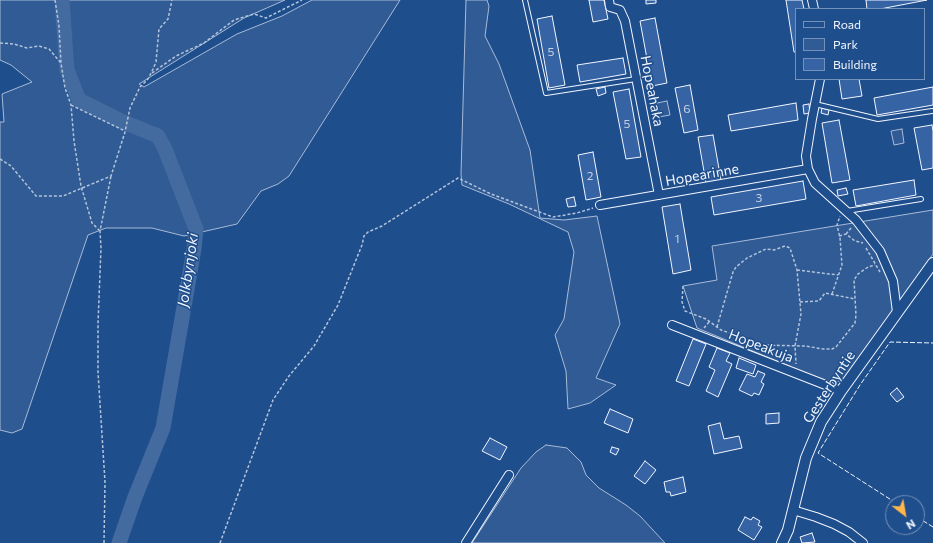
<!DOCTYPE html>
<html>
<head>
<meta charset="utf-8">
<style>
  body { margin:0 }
  #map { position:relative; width:933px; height:543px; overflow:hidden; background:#1f4e8c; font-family:Commissioner,sans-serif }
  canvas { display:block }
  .legend { position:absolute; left:795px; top:8px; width:130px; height:72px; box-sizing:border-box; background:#1f4e8c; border:1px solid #7391ba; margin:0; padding:5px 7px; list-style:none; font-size:12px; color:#f2f6ff }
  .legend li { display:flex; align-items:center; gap:8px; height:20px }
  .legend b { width:20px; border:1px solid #7391ba }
  .north { position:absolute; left:885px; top:495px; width:40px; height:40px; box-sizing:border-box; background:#1f4e8c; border:1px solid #7391ba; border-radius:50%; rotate:149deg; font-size:11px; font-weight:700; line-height:16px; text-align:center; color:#f2f6ff }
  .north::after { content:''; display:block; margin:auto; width:14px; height:18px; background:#ffb74d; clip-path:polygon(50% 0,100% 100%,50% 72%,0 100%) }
</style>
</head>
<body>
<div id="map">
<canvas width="933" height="543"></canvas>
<ul class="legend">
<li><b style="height:5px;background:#1f4e8c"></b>Road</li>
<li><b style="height:11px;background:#305b95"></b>Park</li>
<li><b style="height:11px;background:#3563a3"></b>Building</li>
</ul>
<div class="north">N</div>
</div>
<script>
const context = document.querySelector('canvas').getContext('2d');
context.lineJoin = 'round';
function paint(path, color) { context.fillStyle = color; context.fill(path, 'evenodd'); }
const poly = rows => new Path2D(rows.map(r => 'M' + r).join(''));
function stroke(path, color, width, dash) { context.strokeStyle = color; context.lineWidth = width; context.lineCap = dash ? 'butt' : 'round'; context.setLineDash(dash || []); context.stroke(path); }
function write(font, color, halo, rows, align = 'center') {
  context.font = font + ' Commissioner,sans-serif'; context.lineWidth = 3; context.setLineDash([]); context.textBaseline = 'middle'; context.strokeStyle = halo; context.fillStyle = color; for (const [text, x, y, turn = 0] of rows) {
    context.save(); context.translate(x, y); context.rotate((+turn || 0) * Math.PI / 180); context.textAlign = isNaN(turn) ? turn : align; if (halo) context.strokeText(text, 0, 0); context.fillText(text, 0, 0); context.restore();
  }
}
const green = poly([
  [0,0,285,0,244,18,139,84,144,87,237,34,282,16,312,0,400,0,289,176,278,184,261,191,237,224,184,236,152,228,106,228,88,235,22,429,12,433,0,430,0,122,4,122,2,94,32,82,11,65,0,60,0,0],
  [466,0,487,0,489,6,485,36,499,64,530,150,540,218,564,220,597,216,620,324,596,378,616,385,590,403,568,409,566,371,555,335,564,319,574,252,568,232,509,204,462,185,461,174,466,0],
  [667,101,670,115,659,117,657,103,667,101],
  [902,129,904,143,894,145,891,131,902,129],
  [933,210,933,254,844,380,830,383,697,328,683,286,717,280,712,246,933,210],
  [546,445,567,448,581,462,586,475,599,488,626,505,640,516,665,543,472,543,521,468,536,452,546,445]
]);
paint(green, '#305b95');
stroke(green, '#a8bbd7', 1);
stroke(poly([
  [62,0,67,70,79,100,121,121,158,136,165,149,196,229,194,249,163,428,135,497,119,543]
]), '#446ba0', 15);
const building = poly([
  [589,0,604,0,608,19,593,22,589,0],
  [646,0,656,0,656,3,646,4,646,0],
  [786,0,802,0,804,9,796,9,796,52,794,52,786,0],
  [866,0,927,0,880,9,867,9,866,0],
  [552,16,565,85,549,88,537,19,552,16],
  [655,18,667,83,652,86,640,21,655,18],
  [623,58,626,74,580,82,577,65,623,58],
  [839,79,859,79,862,96,842,99,839,79],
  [690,85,698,130,684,133,675,88,690,85],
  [605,87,606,93,598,96,596,89,605,87],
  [933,87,933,105,877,115,874,98,933,87],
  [629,89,641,157,626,159,613,92,629,89],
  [796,103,798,120,731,131,728,115,796,103],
  [809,104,810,113,804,114,803,105,809,104],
  [822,108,829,110,828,115,821,113,822,108],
  [839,120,850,180,832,183,822,123,839,120],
  [932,125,933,131,933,168,922,170,914,128,932,125],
  [713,135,721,180,706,183,698,137,713,135],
  [593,152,601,197,586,200,578,155,593,152],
  [914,180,916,195,856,206,853,190,914,180],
  [803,181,806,199,714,215,711,197,803,181],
  [846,188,848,194,838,196,837,190,846,188],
  [574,197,576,206,568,207,566,199,574,197],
  [680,204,691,270,673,274,662,207,680,204],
  [693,339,706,344,689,386,676,381,693,339],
  [717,348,730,353,726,361,732,364,718,397,706,391,715,370,709,367,717,348],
  [739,358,756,365,753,374,736,368,739,358],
  [758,371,765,374,761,382,764,384,759,395,754,393,752,396,739,390,747,374,755,377,758,371],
  [897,388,904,397,897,402,890,394,897,388],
  [610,409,633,419,628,433,604,423,610,409],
  [779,413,779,423,766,424,766,414,779,413],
  [720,423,724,439,739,436,742,448,714,454,708,426,720,423],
  [490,438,507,447,500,460,482,451,490,438],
  [612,447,619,449,616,455,610,452,612,447],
  [645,461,656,470,645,484,634,476,645,461],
  [683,477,686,492,671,496,670,492,666,492,664,482,683,477],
  [745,517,751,520,753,517,760,521,758,525,762,527,754,540,738,530,745,517],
  [812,533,815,542,802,543,800,537,812,533]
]);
paint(building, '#3563a3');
stroke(building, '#f2f6ff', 1);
const service = poly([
  [525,0,546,93,636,79],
  [815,104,878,119,932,111],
  [847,211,921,199]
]);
const minor = poly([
  [609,0,610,7,620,10,625,21,659,195],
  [812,0,814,9],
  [820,79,812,119,806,156,808,169,815,183,856,220,880,251,893,281,897,312],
  [600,205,808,169],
  [672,325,841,391],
  [793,510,816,517,834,524,849,532,863,543],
  [466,543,509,475]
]);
const tertiary = poly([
  [782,543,788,530,806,458,821,422,841,391,933,263]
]);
stroke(service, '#f2f6ff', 6);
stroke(minor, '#f2f6ff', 10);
stroke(tertiary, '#f2f6ff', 12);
stroke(poly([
  [55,0,59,26,61,63,65,88,71,105,74,141,81,186,92,223,100,231],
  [0,43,14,44,27,48,39,46,49,49,61,63],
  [152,73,176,56,204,43,234,20,254,14,266,18,302,0],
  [71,105,125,131],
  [0,159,11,166,36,196,63,196,111,176,125,132,130,108,140,87,148,79,153,69,156,62,159,29,168,19,172,0],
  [846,234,851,228],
  [839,236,846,234,855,241,863,243],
  [866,248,880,272],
  [797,270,838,275],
  [683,286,682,302,685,311,706,319,721,330,763,345,805,346,823,349,832,349,836,347,855,323,856,315,854,280,858,274,868,267,875,265],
  [832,294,842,265,840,238,837,225,840,216],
  [800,302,819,301,825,293,855,299],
  [717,327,733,272,736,267,747,258,766,249,774,250,785,246,790,248,797,270,801,314,795,346,796,364],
  [704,328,709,322],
  [772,355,775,345],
  [104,543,105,482,98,372,98,324,101,248,100,231,111,176],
  [220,543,273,400,289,376,314,346,338,305,362,245,364,236,368,232,382,226,458,178,491,194,553,217,577,213,593,208]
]), '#b3c4dc', 1.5, [3, 2]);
stroke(service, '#1f4e8c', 4);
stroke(minor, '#1f4e8c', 8);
stroke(tertiary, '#1f4e8c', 10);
stroke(poly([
  [896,503,818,453,860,385,890,342,933,343],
  [917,517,933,527]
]), '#f2f6ff', 1, [5, 2]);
write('12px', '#c3d1e8', null, [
  ["5",551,52],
  ["6",687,109],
  ["5",627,124],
  ["2",590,176],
  ["3",759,198],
  ["1",677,239]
]);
write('14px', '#f2f6ff', '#1f4e8c', [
  ["Hopeahaka",652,91,79],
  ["Hopearinne",702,175,-10],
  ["Hopeakuja",761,346,21],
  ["Gesterbyntie",829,387,-57]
]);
write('italic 15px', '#f2f6ff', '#1f4e8c', [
  ["Jolkbynjoki",188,270,-82]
]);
</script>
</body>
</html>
